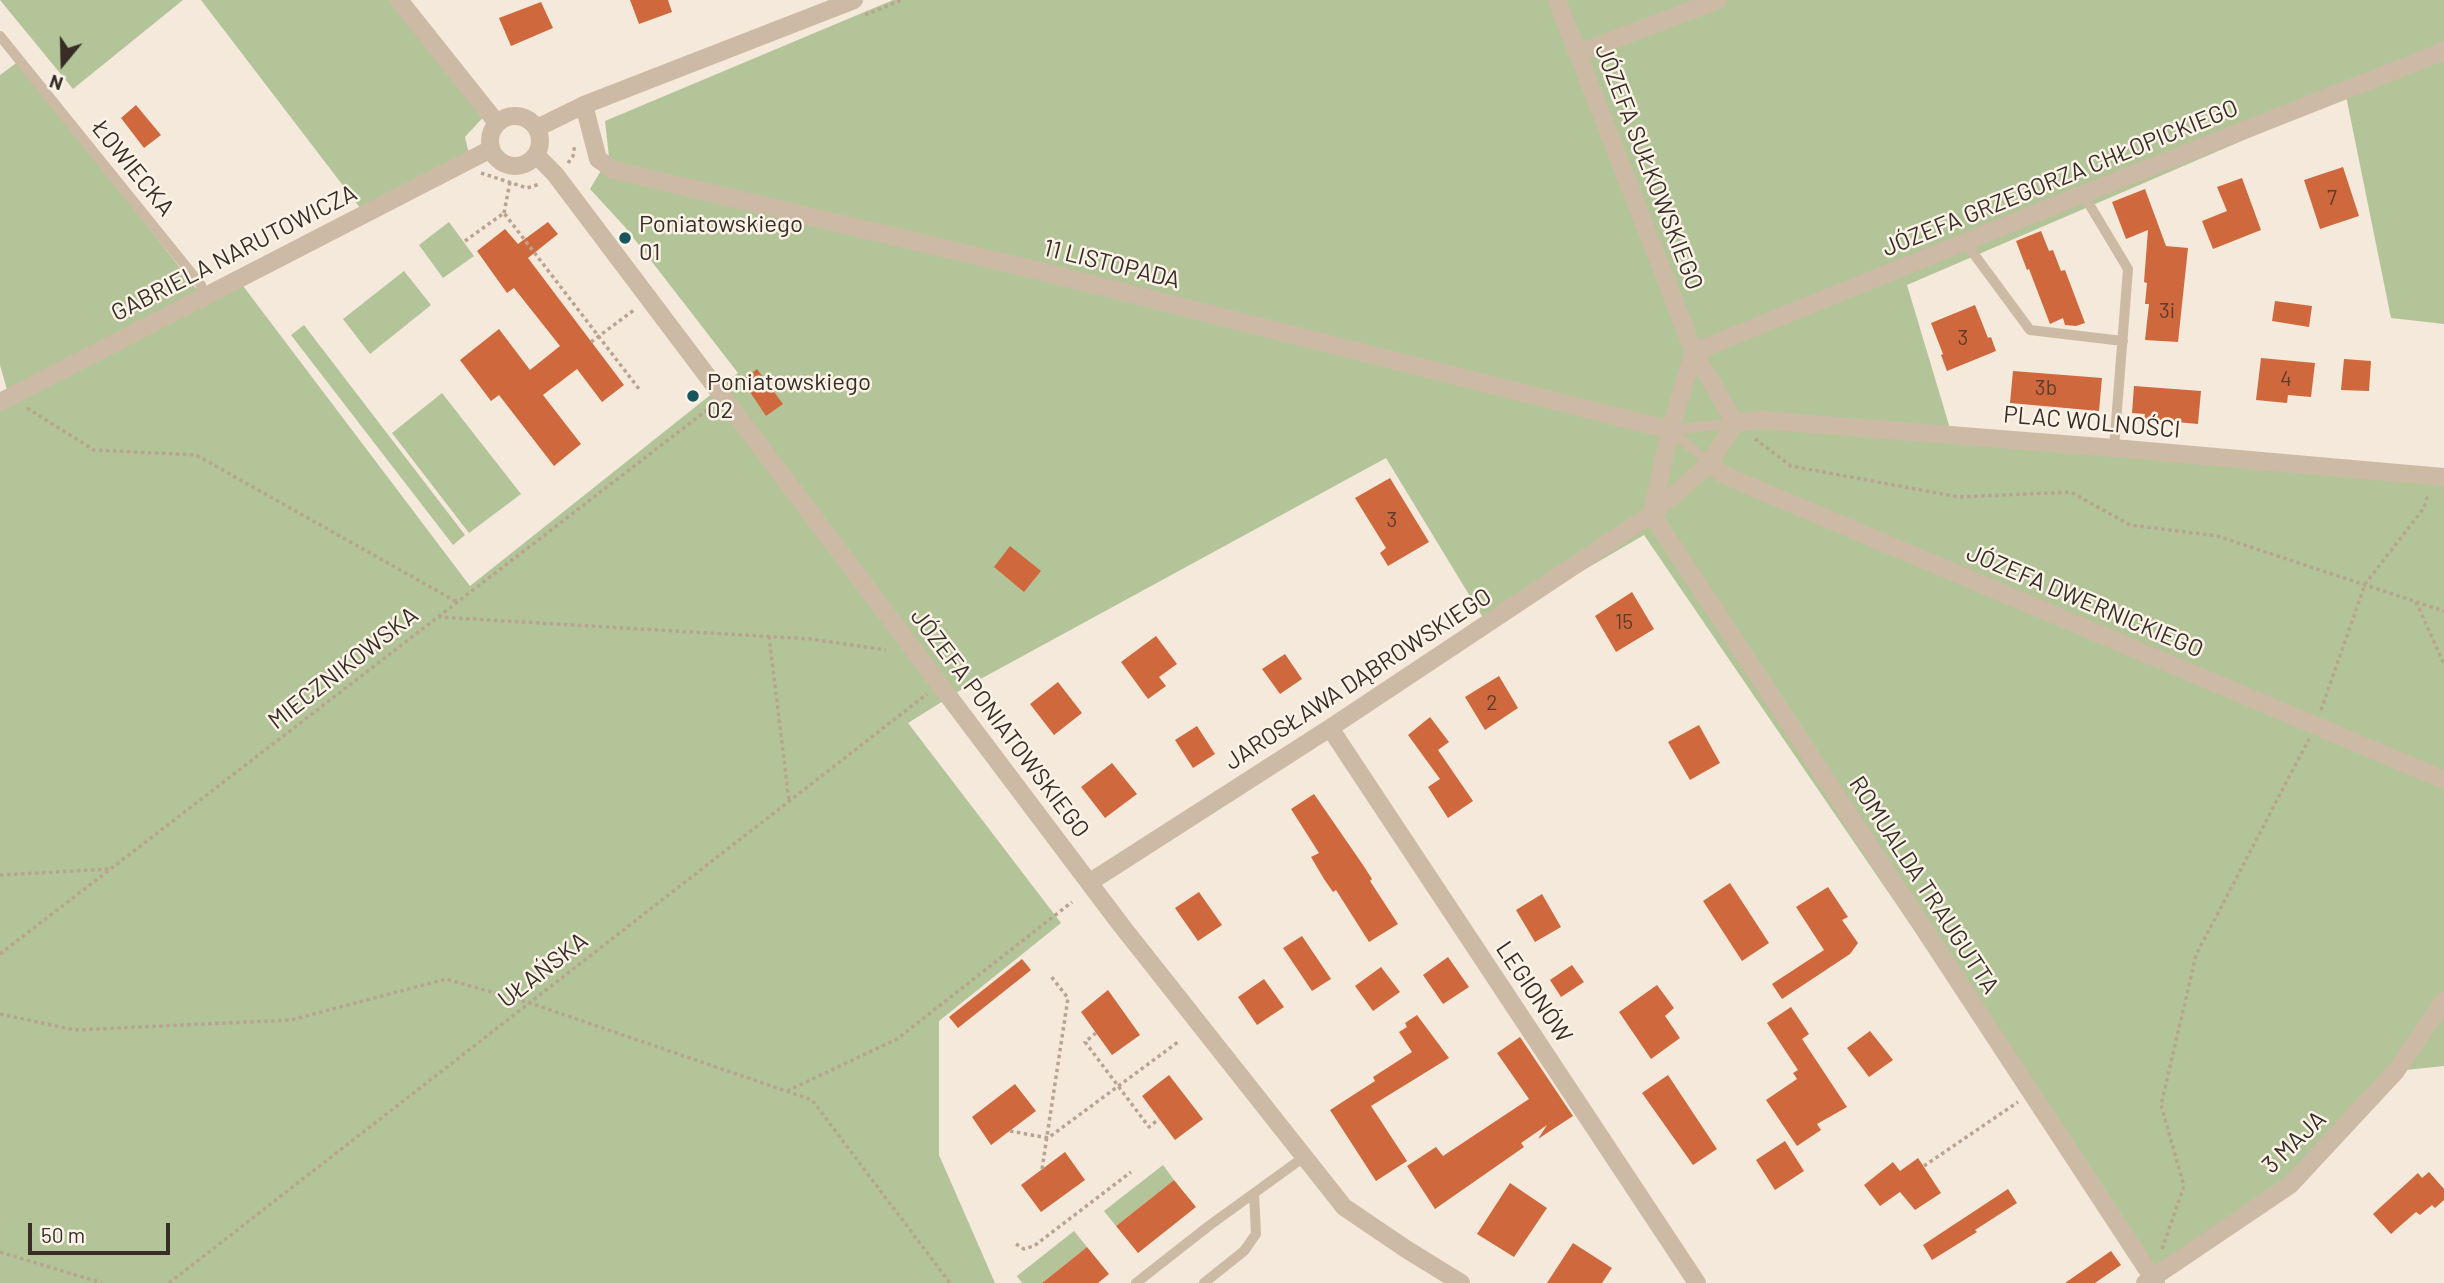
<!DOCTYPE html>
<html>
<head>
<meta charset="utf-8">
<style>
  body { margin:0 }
  #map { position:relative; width:2444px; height:1283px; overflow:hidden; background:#f4e9db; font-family:Barlow,sans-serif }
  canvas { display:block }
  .north { position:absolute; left:28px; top:28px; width:70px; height:70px; -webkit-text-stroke:5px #fbf3e7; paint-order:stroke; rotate:199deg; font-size:19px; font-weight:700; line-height:28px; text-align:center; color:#382d27 }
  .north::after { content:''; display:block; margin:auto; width:24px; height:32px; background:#382d27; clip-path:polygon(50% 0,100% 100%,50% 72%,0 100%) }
  .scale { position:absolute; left:28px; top:1223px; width:142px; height:32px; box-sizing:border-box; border:4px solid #382d27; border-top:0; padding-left:9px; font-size:21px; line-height:24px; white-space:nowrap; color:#382d27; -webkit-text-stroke:5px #fbf3e7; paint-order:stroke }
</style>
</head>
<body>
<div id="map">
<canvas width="2444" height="1283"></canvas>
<div class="north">N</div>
<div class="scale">50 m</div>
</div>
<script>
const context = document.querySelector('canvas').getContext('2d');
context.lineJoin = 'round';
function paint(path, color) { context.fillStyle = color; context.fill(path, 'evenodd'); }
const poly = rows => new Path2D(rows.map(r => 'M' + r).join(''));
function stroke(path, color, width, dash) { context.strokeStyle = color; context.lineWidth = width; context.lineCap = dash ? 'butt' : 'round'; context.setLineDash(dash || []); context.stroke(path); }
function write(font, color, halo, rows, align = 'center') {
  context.font = font + ' Barlow,sans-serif'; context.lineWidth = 5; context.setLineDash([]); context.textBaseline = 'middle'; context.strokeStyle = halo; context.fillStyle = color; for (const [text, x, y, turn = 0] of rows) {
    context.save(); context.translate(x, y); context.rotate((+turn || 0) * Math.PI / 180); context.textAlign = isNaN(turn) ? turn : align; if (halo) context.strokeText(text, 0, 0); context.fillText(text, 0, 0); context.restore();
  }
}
paint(poly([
  [0,0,183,0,73,89],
  [201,0,400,0,489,111,465,137,470,158,364,213],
  [893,0,2444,0,2444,324,2391,318,2346,96,1907,285,1952,435,2444,477,2444,1066,2396,1071,2290,1185,2152,1278,1644,535,1488,626,1386,458,964,688,908,723,1061,923,939,1021,939,1155,995,1283,0,1283,0,402,9,397,0,365,0,75,19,61,202,296,237,278,470,586,738,373,625,227,590,189,609,157,605,121],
  [449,222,474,256,443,278,419,245],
  [404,271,431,305,370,354,343,319],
  [304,325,465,535,453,545,291,335],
  [442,393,521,494,469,533,392,433],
  [1163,1165,1174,1180,1116,1226,1104,1211],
  [1074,1231,1087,1247,1042,1283,1022,1283,1017,1276]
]), '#b3c499');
paint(poly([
  [630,0,668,0,672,12,639,24],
  [541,2,553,28,511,46,499,18],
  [136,105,161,135,144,148,121,118],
  [2343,167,2359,216,2320,229,2304,180],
  [2242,178,2261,230,2213,249,2202,221,2227,211,2217,187],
  [2145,189,2166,246,2188,248,2178,342,2145,340,2149,304,2145,304,2147,283,2144,282,2148,230,2126,239,2112,202],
  [548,222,558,234,528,258,624,385,602,402,577,369,543,395,581,444,554,466,499,395,491,401,460,360,499,329,530,370,560,346,514,288,507,293,477,251,505,229,518,244],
  [2041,231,2049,251,2053,250,2061,271,2065,270,2085,323,2076,326,2065,325,2063,318,2050,324,2029,269,2027,270,2016,241],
  [2275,301,2312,306,2309,327,2272,321],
  [1975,305,1988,338,1991,337,1996,351,1947,371,1941,355,1943,354,1931,323],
  [2261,358,2315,363,2311,397,2288,395,2287,403,2256,400],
  [2344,359,2371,361,2369,391,2341,390],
  [757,369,783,404,766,416,742,380],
  [2013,371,2102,378,2099,411,2010,403],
  [2134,386,2201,391,2198,424,2144,419,2145,414,2132,413],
  [1390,478,1429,542,1388,566,1380,553,1386,548,1355,498],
  [1010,546,1041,571,1024,592,994,567],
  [1632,592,1654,629,1616,652,1595,616],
  [1156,636,1177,664,1159,677,1166,686,1148,699,1121,662],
  [1285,654,1302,679,1280,694,1262,669],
  [1499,676,1518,708,1485,730,1465,697],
  [1058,682,1082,713,1054,735,1030,704],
  [1430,717,1449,742,1438,750,1473,801,1448,818,1428,787,1440,779,1408,735],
  [1699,725,1720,763,1690,780,1668,742],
  [1197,726,1215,754,1193,768,1175,740],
  [1112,763,1137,794,1105,818,1081,787],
  [1314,794,1363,865,1372,879,1370,881,1398,924,1369,942,1336,890,1333,892,1324,879,1311,857,1319,853,1291,809],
  [1730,883,1769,943,1742,961,1703,901],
  [1828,887,1848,917,1842,920,1858,943,1850,954,1782,999,1772,984,1824,950,1796,907],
  [1199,892,1222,925,1198,941,1175,908],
  [1542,894,1561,927,1535,942,1516,910],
  [1302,936,1331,979,1312,991,1283,948],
  [1448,957,1469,987,1443,1004,1423,975],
  [1022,959,1031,970,958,1028,949,1017],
  [1572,965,1584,982,1561,997,1550,980],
  [1381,967,1400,992,1373,1011,1355,986],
  [1264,979,1284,1007,1257,1025,1238,997],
  [1657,985,1674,1008,1665,1016,1680,1038,1651,1059,1619,1012],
  [1108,990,1140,1035,1112,1055,1081,1012],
  [1791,1007,1809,1034,1802,1039,1847,1107,1817,1124,1821,1130,1797,1146,1766,1100,1797,1079,1793,1073,1798,1070,1767,1023],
  [1417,1015,1449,1058,1371,1106,1407,1161,1376,1181,1330,1110,1375,1081,1373,1077,1412,1052,1399,1032,1407,1027,1405,1023],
  [1870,1031,1893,1060,1869,1077,1847,1048],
  [1520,1037,1573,1116,1538,1139,1547,1125,1521,1143,1524,1147,1435,1209,1407,1166,1436,1147,1443,1156,1529,1099,1497,1053],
  [1169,1075,1203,1119,1175,1140,1142,1096],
  [1668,1075,1717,1149,1693,1165,1642,1093],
  [1015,1084,1036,1111,991,1145,972,1117],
  [1785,1141,1804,1171,1775,1190,1756,1160],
  [1065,1152,1085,1180,1041,1212,1021,1185],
  [1918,1158,1941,1193,1915,1210,1900,1192,1880,1206,1864,1185,1893,1162,1900,1171],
  [2429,1172,2444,1189,2444,1200,2435,1208,2432,1205,2420,1215,2416,1212,2391,1234,2373,1214,2418,1173,2422,1178],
  [1174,1180,1196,1207,1138,1253,1116,1226],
  [1510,1183,1547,1208,1514,1257,1477,1234],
  [2008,1189,2017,1203,1975,1230,1977,1232,1932,1260,1923,1245],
  [1573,1243,1612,1268,1602,1283,1547,1283],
  [1087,1247,1109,1274,1098,1283,1042,1283],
  [2111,1251,2121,1265,2095,1283,2065,1283]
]), '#cf693d');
stroke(poly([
  [865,15,902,0],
  [568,163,573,156,575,144],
  [481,173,527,188,540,184],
  [504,213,510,182],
  [465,241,504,213,639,389],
  [591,342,634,310],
  [27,408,94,450,196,455,457,602],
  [1755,439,1791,466,1959,497,2071,492,2130,525,2217,536,2444,611],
  [2416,602,2444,664],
  [438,617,811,639,886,650],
  [769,636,789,801],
  [2321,710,2365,584,2424,508,2428,494],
  [0,875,110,869],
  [0,954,707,410],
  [0,1014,75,1030,291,1020,446,979,530,1003,812,1100,950,1283],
  [1096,1033,1085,1042,1149,1127,1159,1119],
  [787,1091,897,1039,1072,902],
  [1010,1131,1048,1138,1178,1042],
  [1924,1166,2018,1102],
  [1042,1169,1068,998,1050,975],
  [1016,1244,1024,1249,1034,1246,1131,1172],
  [2162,1249,2184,1186,2161,1105,2196,955,2309,739],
  [0,1252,102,1283],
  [169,1283,927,694]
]), '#b9a48f', 3.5, [3.5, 3.5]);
stroke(poly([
  [0,36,201,285,202,296],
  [2083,194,2128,269,2114,448],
  [1965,242,2030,330,2123,341],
  [1670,430,1735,423],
  [1670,430,1710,463],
  [1136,1283,1210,1225,1304,1157],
  [1204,1283,1244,1251,1256,1234,1254,1193]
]), '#cdbaa5', 10);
stroke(poly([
  [399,0,497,123],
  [1557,0,1694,352,1735,423],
  [1579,53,1718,0],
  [584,105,598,159,614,170,1044,272,1670,430],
  [1694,352,1670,430,1652,514,2156,1283],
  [1694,352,2083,194,2444,51],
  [1735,423,1761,420,2114,448,2444,477],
  [1710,463,1724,475,2444,780],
  [1330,728,1697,1283],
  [1090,882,1330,728,1652,514,1710,463,1735,423],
  [2145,1283,2290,1185,2396,1071,2444,1001]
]), '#cdbaa5', 18);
stroke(poly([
  '490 141a25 25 0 1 1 50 0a25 25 0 1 1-50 0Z',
  [537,128,584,105,854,0],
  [536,155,555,174,1121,925,1344,1207,1406,1249,1461,1283],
  [0,402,491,149]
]), '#cdbaa5', 18);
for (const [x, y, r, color] of [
  [625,238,7,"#19555d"],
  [693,396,7,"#19555d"]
]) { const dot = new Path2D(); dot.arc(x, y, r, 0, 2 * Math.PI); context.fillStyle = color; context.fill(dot); stroke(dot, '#fbf3e7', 2.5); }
write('21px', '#5e3c2c', null, [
  ["7",2332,198],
  ["3i",2167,311],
  ["3",1963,338],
  ["4",2286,379],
  ["3b",2046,388],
  ["3",1392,520],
  ["15",1624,622],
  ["2",1492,703]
]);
write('24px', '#382d27', '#fbf3e7', [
  ["JÓZEFA SUŁKOWSKIEGO",1649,167,69],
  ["ŁOWIECKA",133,168,51],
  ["JÓZEFA GRZEGORZA CHŁOPICKIEGO",2060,178,-22],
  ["GABRIELA NARUTOWICZA",234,253,-27],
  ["11 LISTOPADA",1112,264,14],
  ["PLAC WOLNOŚCI",2092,422,5],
  ["JÓZEFA DWERNICKIEGO",2085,601,23],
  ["MIECZNIKOWSKA",343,668,-38],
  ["JAROSŁAWA DĄBROWSKIEGO",1358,679,-33],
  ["JÓZEFA PONIATOWSKIEGO",1000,723,53],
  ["ROMUALDA TRAUGUTTA",1924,885,57],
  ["UŁAŃSKA",543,970,-38],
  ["LEGIONÓW",1534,992,56],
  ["3 MAJA",2294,1142,-44]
]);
write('24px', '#382d27', '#fbf3e7', [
  ["Poniatowskiego",639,224],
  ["01",639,252],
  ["Poniatowskiego",707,382],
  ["02",707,410]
], 'left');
</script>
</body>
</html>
